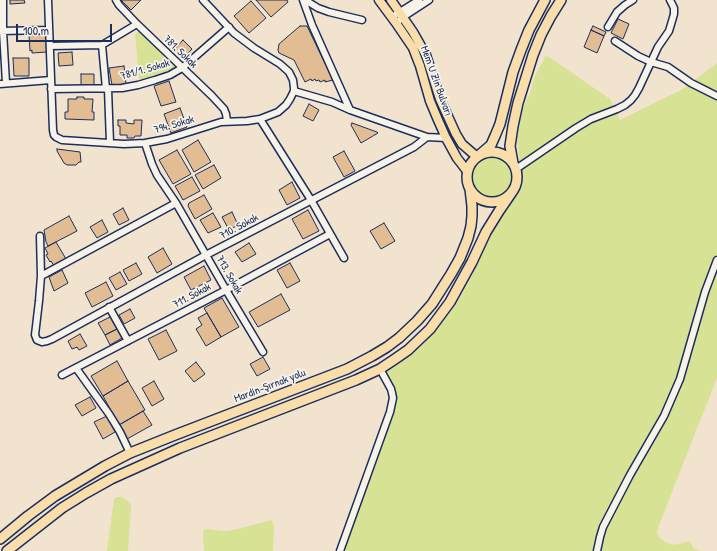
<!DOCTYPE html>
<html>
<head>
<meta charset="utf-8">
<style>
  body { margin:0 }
  #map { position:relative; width:717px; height:551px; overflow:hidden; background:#f1e3ce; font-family:"Patrick Hand",sans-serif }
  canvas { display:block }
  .scale { position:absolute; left:16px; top:24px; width:96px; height:18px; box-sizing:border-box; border:2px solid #1b2f5e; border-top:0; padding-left:5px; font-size:12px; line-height:14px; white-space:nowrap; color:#1b2f5e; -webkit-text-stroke:3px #f7f3e8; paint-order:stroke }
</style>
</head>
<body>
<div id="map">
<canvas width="717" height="551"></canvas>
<div class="scale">100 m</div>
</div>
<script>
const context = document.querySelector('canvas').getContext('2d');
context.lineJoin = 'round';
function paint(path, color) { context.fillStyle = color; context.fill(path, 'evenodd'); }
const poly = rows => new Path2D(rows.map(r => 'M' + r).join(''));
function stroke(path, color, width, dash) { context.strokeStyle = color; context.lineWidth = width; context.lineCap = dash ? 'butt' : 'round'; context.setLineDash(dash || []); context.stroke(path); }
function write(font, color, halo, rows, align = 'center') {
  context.font = font + ' "Patrick Hand",sans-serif'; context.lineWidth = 3.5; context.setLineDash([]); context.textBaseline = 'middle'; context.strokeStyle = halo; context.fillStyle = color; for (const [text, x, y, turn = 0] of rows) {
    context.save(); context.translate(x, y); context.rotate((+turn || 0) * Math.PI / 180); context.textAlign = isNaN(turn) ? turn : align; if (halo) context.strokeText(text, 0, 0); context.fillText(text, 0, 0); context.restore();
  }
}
paint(poly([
  [139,31,175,68,142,80,139,78,135,34],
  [546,55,610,99,620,120,683,89,717,63,717,378,659,525,657,532,658,536,662,540,667,543,675,545,690,541,693,548,701,551,340,551,393,398,383,374,397,365,421,346,433,333,445,319,455,306,467,286,477,265,489,236,495,224,517,194,520,187,522,177,517,142,520,117,527,98,530,94,534,78],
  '472 177a21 21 0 1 1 42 0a21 21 0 1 1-42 0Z',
  [116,497,122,497,130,503,131,505,131,509,128,551,107,551,114,499],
  [271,520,273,523,274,527,273,551,204,551,203,531,204,530,206,529,225,531,234,530]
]), '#d7e295');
const building = poly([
  [10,0,24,0,25,3,10,4,10,0],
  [121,0,141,0,131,10,121,0],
  [256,0,287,0,288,2,271,17,256,0],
  [251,1,266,18,249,33,234,16,251,1],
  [618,19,629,24,623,39,611,33,618,19],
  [300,26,307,26,333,80,325,82,325,80,320,82,319,80,316,81,315,79,312,81,311,79,305,82,294,60,279,53,278,50,279,44,300,26],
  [593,26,606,32,604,36,591,30,593,26],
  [591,30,604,36,597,53,584,47,591,30],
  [46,34,47,52,32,53,32,50,30,51,29,35,46,34],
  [183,40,192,49,183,59,174,50,183,40],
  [72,52,73,65,59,66,58,53,72,52],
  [13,58,29,58,29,76,14,76,13,58],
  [124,66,126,84,112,85,109,68,124,66],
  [81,74,94,74,94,87,81,87,81,74],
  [169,81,176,102,161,106,154,86,169,81],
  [77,97,84,97,84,99,93,99,92,112,94,112,94,120,65,119,65,112,68,112,68,99,77,99,77,97],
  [309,104,319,110,313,121,303,116,309,104],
  [180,108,187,127,171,133,164,114,180,108],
  [118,120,126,120,126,123,134,124,134,120,142,120,141,136,135,136,134,138,127,138,127,135,120,135,120,126,118,126,118,120],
  [352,123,377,132,378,133,361,143,351,125,352,123],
  [198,140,211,162,194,172,182,150,198,140],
  [57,149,80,152,81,162,79,162,76,165,67,165,64,163,57,151,57,149],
  [177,150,191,174,173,184,159,160,177,150],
  [344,151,355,171,344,177,333,157,344,151],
  [214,165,221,178,203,189,195,175,214,165],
  [192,177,200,191,183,200,175,186,192,177],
  [292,182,300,198,287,205,279,190,292,182],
  [204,195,212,209,195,219,188,206,189,203,204,195],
  [123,208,129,220,119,225,113,214,123,208],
  [308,210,319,231,303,239,292,219,308,210],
  [232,212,238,225,229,230,222,217,232,212],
  [213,213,221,227,208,233,200,220,213,213],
  [69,216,77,231,48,246,46,242,44,230,69,216],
  [102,220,108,232,97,238,90,227,102,220],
  [384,223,395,241,381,249,370,231,384,223],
  [56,242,66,259,54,266,51,261,50,262,46,255,48,254,45,248,56,242],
  [249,243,256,254,242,262,235,252,249,243],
  [163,248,172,264,157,273,148,257,163,248],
  [136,263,142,274,129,281,123,270,136,263],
  [290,263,300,281,287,288,277,270,290,263],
  [204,266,211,280,191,290,184,277,204,266],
  [62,270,68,283,54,291,49,277,62,270],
  [120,272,127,284,116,290,109,278,120,272],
  [106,282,113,296,92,307,85,293,106,282],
  [281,294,290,310,258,327,249,312,281,294],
  [222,298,239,327,221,337,204,308,222,298],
  [130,309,135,318,124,324,119,315,130,309],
  [207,313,221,337,206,346,196,329,202,325,198,318,207,313],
  [110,317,117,329,105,335,98,323,110,317],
  [117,329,122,338,110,345,105,335,117,329],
  [166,330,177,351,159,360,148,339,166,330],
  [80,334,87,346,79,350,77,347,72,349,68,341,80,334],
  [263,357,270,369,257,376,250,364,263,357],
  [117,361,128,381,103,396,91,376,117,361],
  [196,362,205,374,194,382,185,371,196,362],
  [128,381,145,410,119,425,103,396,128,381],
  [154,381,164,399,152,406,142,388,154,381],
  [90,397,96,408,82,416,75,405,90,397],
  [143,411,152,425,127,439,119,425,143,411],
  [107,416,115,432,103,439,94,422,107,416]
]);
paint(building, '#e2bd93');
stroke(building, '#1b2f5e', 1);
const minor = poly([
  [3,0,3,31,6,83],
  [48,0,53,130,54,135,56,137,62,140,124,144,145,143,167,139,221,122,247,121,260,119,278,112,286,105,290,99,294,91,294,88,293,80,289,72,280,64,254,48,234,33,203,0],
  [116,0,119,5,137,24,212,96,224,109,226,114,227,121],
  [303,0,312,25,350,110],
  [305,0,318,8,329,12,362,20],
  [670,0,674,8,674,14,672,21,669,31,658,47,651,62,668,67,691,83,717,96],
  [392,17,419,0],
  [396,23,403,17,429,0],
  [608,27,617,12,625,5,633,0],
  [0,31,49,30],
  [102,45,106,89],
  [50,46,102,45,137,24],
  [0,84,51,80],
  [51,89,122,88,138,85,155,80,170,75,182,68,229,27],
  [108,89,110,143],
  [294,91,332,102,350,110,427,137],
  [260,119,311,200,344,258],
  [145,143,152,164,157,175,176,203,226,290,263,352],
  [516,169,576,128,591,119,617,109,625,105,631,100,635,95,639,88,651,62,638,56,615,41],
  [40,236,41,276,39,301,35,335,37,340,42,342,47,341,52,339,206,255,414,147,427,137,446,138],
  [41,276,176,203],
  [109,307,128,341],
  [76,368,109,414,120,432,130,453],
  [62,375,226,290,330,234],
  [340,551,390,412,393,398,392,393,391,389,380,369],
  [597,551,600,537,603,527,630,475,664,416,680,379,705,292,717,260]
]);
const major = poly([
  [379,0,396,23,413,48,420,66,430,101,438,120,446,138,457,158,467,171],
  [391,0,413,32,426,55,440,99,456,134,462,144,477,157]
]);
const highway = poly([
  '467 177a25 25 0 1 1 50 0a25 25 0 1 1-50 0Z',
  [477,157,491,145,495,136,500,124,513,72,521,50,529,30,545,0],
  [513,163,510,146,513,126,518,103,533,55,541,35,551,16,561,0],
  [0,539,28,516,55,496,105,466,130,453,175,435,347,369,372,356,387,347,399,338,417,321,432,304,451,274,460,258,468,238,471,226,472,216,472,206,470,189],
  [7,551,62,508,86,493,111,479,180,448,356,380,380,369,395,359,408,350,430,329,450,302,472,262,486,232,499,211,512,192]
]);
stroke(minor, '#1b2f5e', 9);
stroke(major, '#1b2f5e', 11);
stroke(highway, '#1b2f5e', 12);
stroke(minor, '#f7f3e8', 6);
stroke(major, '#f9deab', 8);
stroke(highway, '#f9deab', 9);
write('11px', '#1b2f5e', '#f7f3e8', [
  ["781. Sokak",180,52,44],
  ["781/1. Sokak",145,70,-16],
  ["Mem U Zin Bulvarı",436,81,70],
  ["794. Sokak",174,125,-16],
  ["710. Sokak",239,227,-28],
  ["713. Sokak",229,275,60],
  ["711. Sokak",192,296,-28],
  ["Mardin-Şırnak yolu",270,386,-21]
]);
</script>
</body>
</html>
